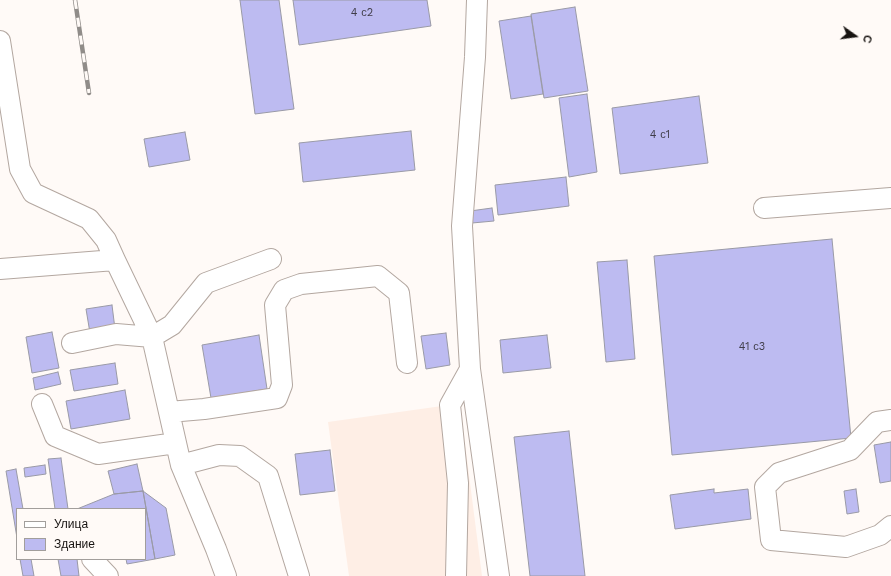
<!DOCTYPE html>
<html>
<head>
<meta charset="utf-8">
<style>
  body { margin:0 }
  #map { position:relative; width:891px; height:576px; overflow:hidden; background:#fffaf7; font-family:"Work Sans",sans-serif }
  canvas { display:block }
  .legend { position:absolute; left:16px; top:508px; width:130px; height:52px; box-sizing:border-box; background:#fffaf7; border:1px solid #a29e9b; margin:0; padding:5px 7px; list-style:none; font-size:12px; color:#171311 }
  .legend li { display:flex; align-items:center; gap:8px; height:20px }
  .legend b { width:20px; border:1px solid #a29e9b }
  .north { position:absolute; left:835px; top:16px; width:40px; height:40px; -webkit-text-stroke:3px #fffaf7; paint-order:stroke; rotate:104deg; font-size:11px; font-weight:700; line-height:16px; text-align:center; color:#171311 }
  .north::after { content:''; display:block; margin:auto; width:14px; height:18px; background:#171311; clip-path:polygon(50% 0,100% 100%,50% 72%,0 100%) }
</style>
</head>
<body>
<div id="map">
<canvas width="891" height="576"></canvas>
<ul class="legend">
<li><b style="height:5px;background:#fff"></b>Улица</li>
<li><b style="height:11px;background:#bdbbf1"></b>Здание</li>
</ul>
<div class="north">С</div>
</div>
<script>
const context = document.querySelector('canvas').getContext('2d');
context.lineJoin = 'round';
function paint(path, color) { context.fillStyle = color; context.fill(path, 'evenodd'); }
const poly = rows => new Path2D(rows.map(r => 'M' + r).join(''));
function stroke(path, color, width, dash) { context.strokeStyle = color; context.lineWidth = width; context.lineCap = dash ? 'butt' : 'round'; context.setLineDash(dash || []); context.stroke(path); }
function write(font, color, halo, rows, align = 'center') {
  context.font = font + ' "Work Sans",sans-serif'; context.lineWidth = 3.5; context.setLineDash([]); context.textBaseline = 'middle'; context.strokeStyle = halo; context.fillStyle = color; for (const [text, x, y, turn = 0] of rows) {
    context.save(); context.translate(x, y); context.rotate((+turn || 0) * Math.PI / 180); context.textAlign = isNaN(turn) ? turn : align; if (halo) context.strokeText(text, 0, 0); context.fillText(text, 0, 0); context.restore();
  }
}
paint(poly([
  [460,405,482,576,349,576,328,422,442,406]
]), '#feeee5');
const building = poly([
  [240,0,279,0,294,109,255,114,240,0],
  [293,0,427,0,431,26,299,45,293,0],
  [575,7,588,91,544,98,531,14,575,7],
  [531,16,543,94,511,99,499,21,531,16],
  [587,94,597,172,569,177,559,98,587,94],
  [699,96,708,163,620,174,612,108,699,96],
  [411,131,415,170,303,182,299,143,411,131],
  [185,132,190,160,149,167,144,139,185,132],
  [566,177,569,206,498,215,495,185,566,177],
  [492,208,494,221,472,223,470,211,492,208],
  [832,239,851,438,672,455,654,256,832,239],
  [627,260,635,359,606,362,597,262,627,260],
  [112,305,115,329,90,333,86,309,112,305],
  [52,332,59,368,32,373,26,337,52,332],
  [446,333,450,365,426,369,421,336,446,333],
  [259,335,267,389,211,398,202,345,259,335],
  [547,335,551,368,503,373,500,340,547,335],
  [115,363,118,384,74,391,70,370,115,363],
  [58,372,61,384,35,390,33,378,58,372],
  [125,390,130,419,71,429,66,401,125,390],
  [569,431,585,576,530,576,514,437,569,431],
  [891,442,891,481,880,483,874,445,891,442],
  [330,450,335,491,300,495,295,454,330,450],
  [61,458,68,509,55,509,48,459,61,458],
  [137,464,143,491,114,494,108,471,137,464],
  [45,465,46,474,25,477,24,468,45,465],
  [16,469,23,509,17,509,17,538,6,471,16,469],
  [714,489,714,493,748,489,751,519,675,529,670,495,714,489],
  [856,489,859,512,847,514,844,491,856,489],
  [143,491,166,508,175,555,155,559,143,491],
  [143,491,155,559,127,564,126,559,145,559,145,509,77,509,114,494,143,491],
  [20,559,31,559,34,576,23,576,20,559],
  [58,559,77,559,79,576,61,576,58,559]
]);
paint(building, '#bdbbf1');
stroke(building, '#9a9aa6', 1);
const minor = poly([
  [477,0,475,57,462,226,470,369,499,576],
  [0,41,20,169,33,193,89,219,106,240,115,260],
  [764,208,891,198],
  [0,269,115,260,152,337,181,465,216,549,226,576],
  [72,343,116,334,152,337,172,325,206,283,271,259],
  [42,404,55,436,98,454,176,443],
  [169,412,204,409,277,398,282,385,275,305,284,290,301,284,378,276,399,293,407,363],
  [891,420,877,422,850,450,779,473,765,487,771,540,846,547,880,535,891,526],
  [181,465,219,455,240,456,268,476,299,576],
  [92,559,108,576],
  [456,576,458,483,450,405,470,369]
]);
stroke(minor, '#b3a7a0', 22);
stroke(minor, '#fff', 20);
const rail = poly([
  [75,0,89,93]
]);
stroke(rail, '#908c89', 4.5);
stroke(rail, '#fffaf7', 3, [9]);
write('11px', '#403d49', null, [
  ["4 с2",362,13],
  ["4 с1",660,135],
  ["41 с3",752,347]
]);
</script>
</body>
</html>
